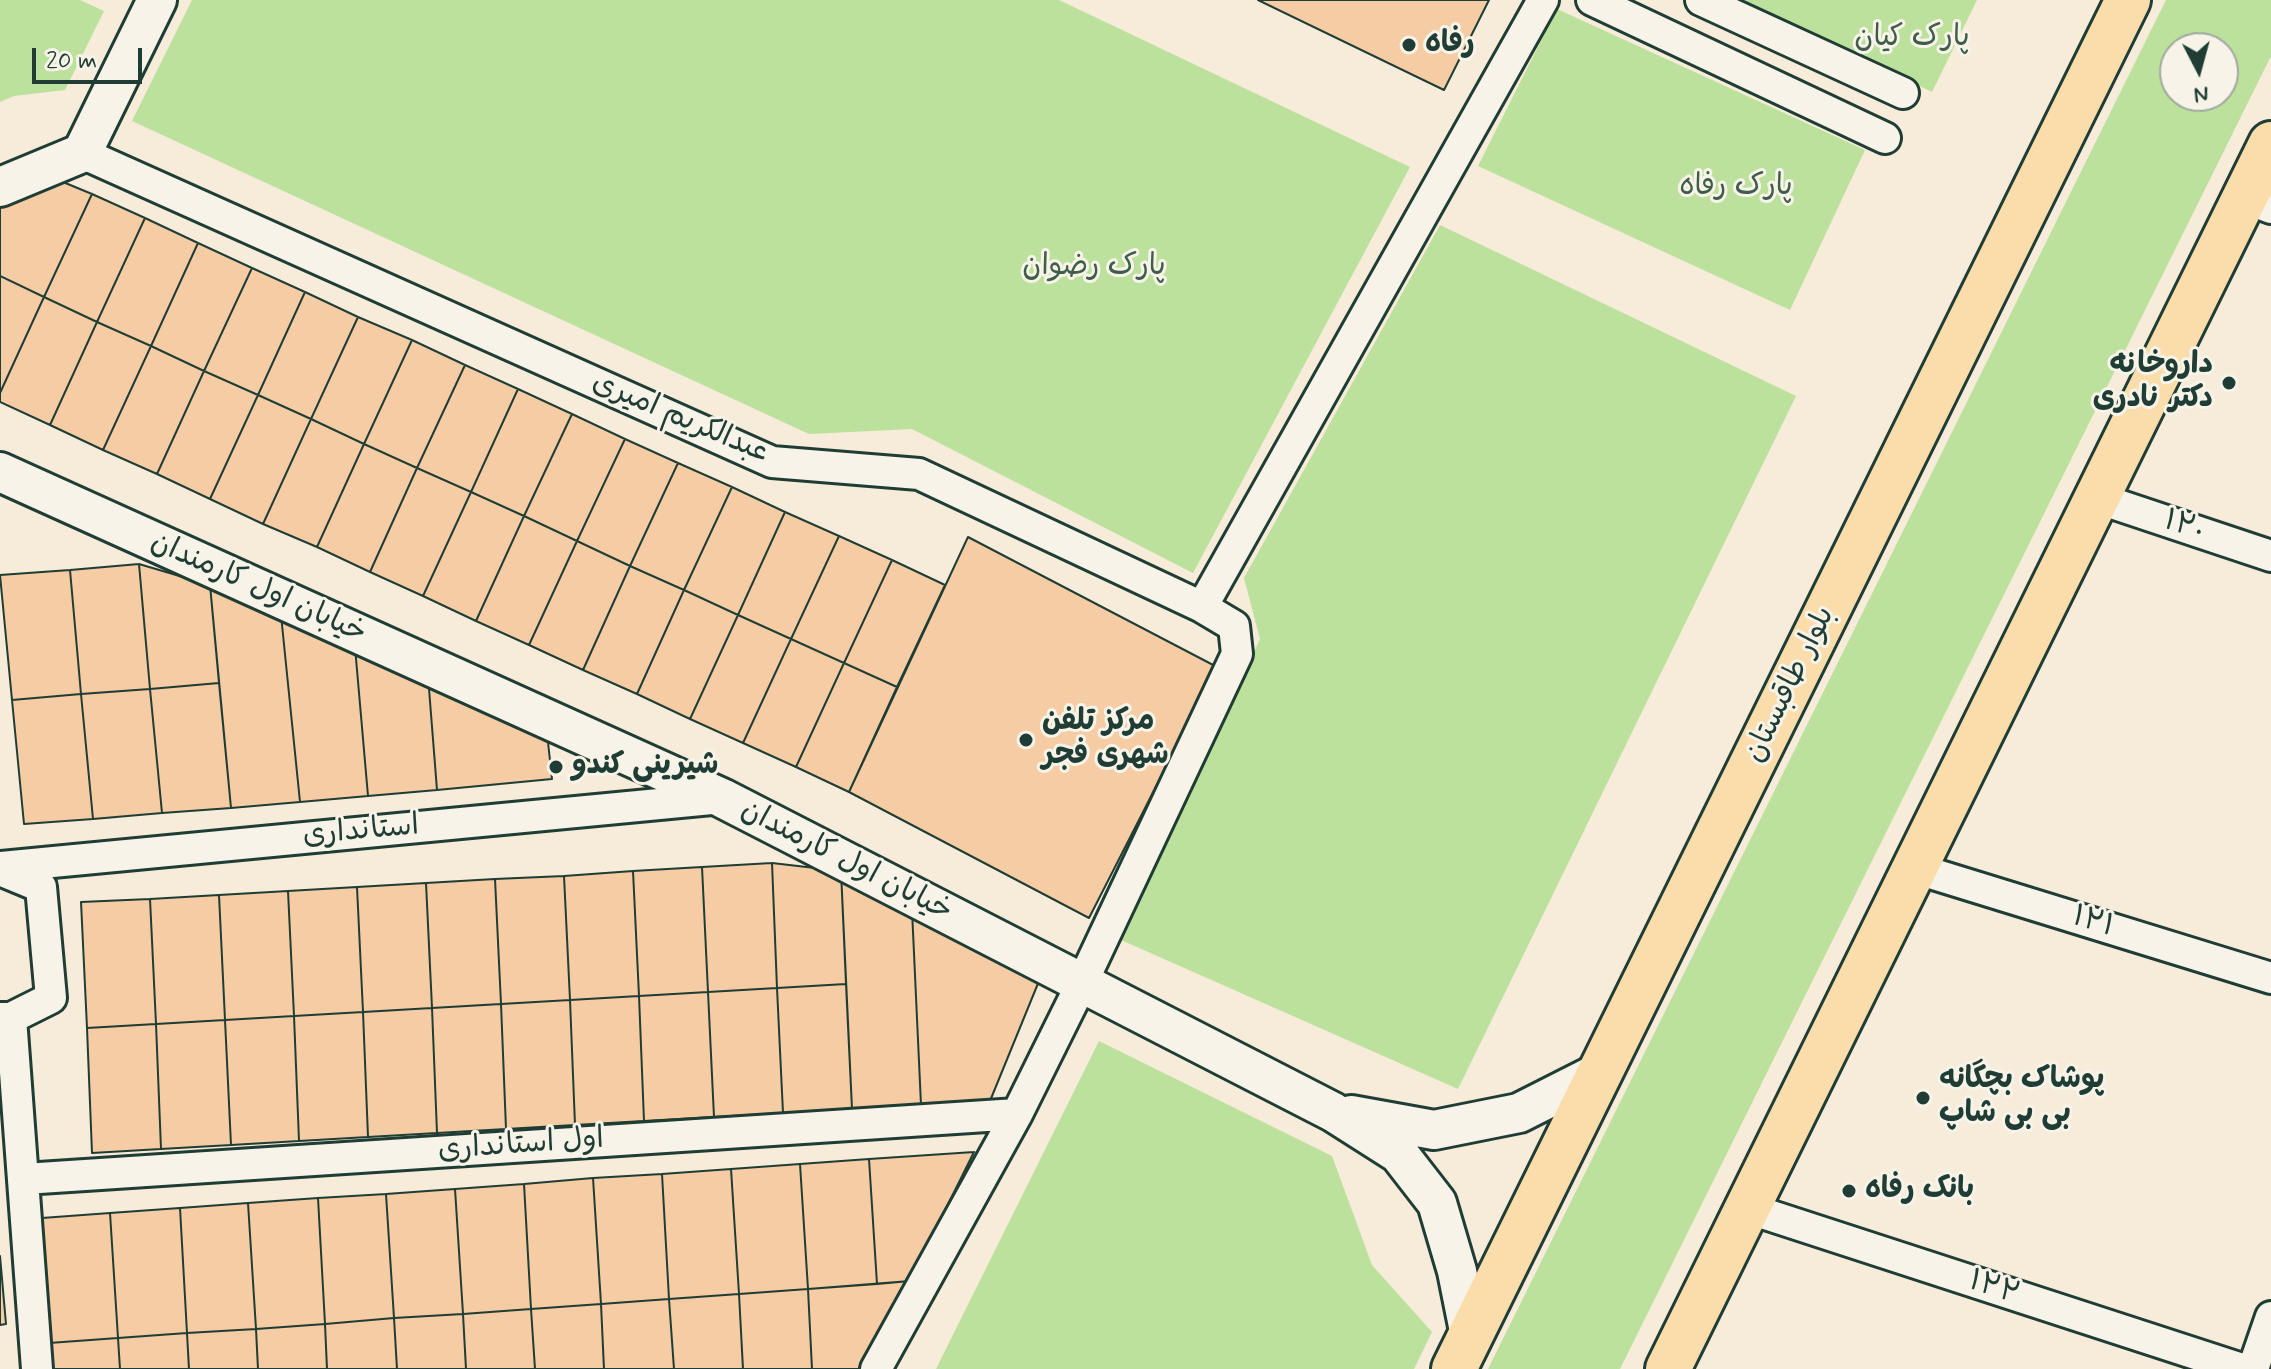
<!DOCTYPE html>
<html>
<head>
<meta charset="utf-8">
<style>
  body { margin:0 }
  #map { position:relative; width:2271px; height:1369px; overflow:hidden; background:#f7ebda; font-family:Mynerve,sans-serif }
  canvas { display:block }
  .north { position:absolute; left:2159px; top:32px; width:80px; height:80px; box-sizing:border-box; background:#f7f3e8; border:2px solid #a1aaa0; border-radius:50%; rotate:174deg; font-size:22px; font-weight:700; line-height:32px; text-align:center; color:#1f3d34 }
  .north::after { content:''; display:block; margin:auto; width:28px; height:36px; background:#1f3d34; clip-path:polygon(50% 0,100% 100%,50% 72%,0 100%) }
  .scale { position:absolute; left:32px; top:48px; width:110px; height:36px; box-sizing:border-box; border:4px solid #1f3d34; border-top:0; padding-left:10px; font-size:24px; line-height:28px; white-space:nowrap; color:#1f3d34; -webkit-text-stroke:6px #f7f3e8; paint-order:stroke }
</style>
</head>
<body>
<div id="map">
<canvas width="2271" height="1369"></canvas>
<div class="north">N</div>
<div class="scale">20 m</div>
</div>
<script>
const context = document.querySelector('canvas').getContext('2d');
context.lineJoin = 'round';
function paint(path, color) { context.fillStyle = color; context.fill(path, 'evenodd'); }
const poly = rows => new Path2D(rows.map(r => 'M' + r).join(''));
function stroke(path, color, width, dash) { context.strokeStyle = color; context.lineWidth = width; context.lineCap = dash ? 'butt' : 'round'; context.setLineDash(dash || []); context.stroke(path); }
function write(font, color, halo, rows, align = 'center') {
  context.font = font + ' Mynerve,"Playpen Sans Arabic",sans-serif'; context.lineWidth = 6; context.setLineDash([]); context.textBaseline = 'middle'; context.strokeStyle = halo; context.fillStyle = color; for (const [text, x, y, turn = 0] of rows) {
    context.save(); context.translate(x, y); context.rotate((+turn || 0) * Math.PI / 180); context.textAlign = isNaN(turn) ? turn : align; if (halo) context.strokeText(text, 0, 0); context.fillText(text, 0, 0); context.restore();
  }
}
paint(poly([
  [0,0,80,0,104,11,65,90,14,96,0,102],
  [192,0,1059,0,1410,167,1193,573,912,429,809,434,132,121],
  [1744,0,1977,0,1932,92],
  [2166,0,2271,0,2271,56,1620,1369,1488,1369],
  [2175,48,2223,48,2223,96,2175,96],
  [1557,9,1865,150,1790,310,1478,166],
  [1440,225,1796,396,1458,1089,1121,940,1260,639,1244,578],
  [1099,1041,1332,1156,1372,1265,1432,1332,1414,1369,936,1369]
]), '#bbe19c');
const building = poly([
  [1258,0,1489,0,1444,90,1258,0],
  [46,175,92,194,44,297,0,276,0,203,46,175],
  [92,194,145,218,97,322,44,297,92,194],
  [145,218,198,243,151,346,97,322,145,218],
  [198,243,252,268,204,371,151,346,198,243],
  [252,268,305,292,258,395,204,371,252,268],
  [0,276,44,297,0,393,0,276],
  [305,292,358,317,311,419,258,395,305,292],
  [44,297,97,322,50,425,0,402,0,393,44,297],
  [358,317,412,340,364,444,311,419,358,317],
  [97,322,151,346,103,450,50,425,97,322],
  [412,340,465,365,417,468,364,444,412,340],
  [151,346,204,371,157,474,103,450,151,346],
  [465,365,518,389,471,492,417,468,465,365],
  [204,371,258,395,210,499,157,474,204,371],
  [518,389,572,414,524,516,471,492,518,389],
  [258,395,311,419,263,524,210,499,258,395],
  [572,414,625,439,577,541,524,516,572,414],
  [311,419,364,444,317,547,263,524,311,419],
  [625,439,678,463,630,566,577,541,625,439],
  [364,444,417,468,370,572,317,547,364,444],
  [678,463,732,487,684,590,630,566,678,463],
  [417,468,471,492,423,596,370,572,417,468],
  [732,487,785,512,738,615,684,590,732,487],
  [471,492,524,516,476,621,423,596,471,492],
  [785,512,839,536,791,639,738,615,785,512],
  [524,516,577,541,529,645,476,621,524,516],
  [839,536,892,560,844,663,791,639,839,536],
  [968,537,1217,667,1089,918,849,792,968,537],
  [577,541,630,566,583,670,529,645,577,541],
  [892,560,945,585,897,687,844,663,892,560],
  [139,564,150,689,81,694,70,570,139,564],
  [139,564,210,585,219,683,150,689,139,564],
  [630,566,684,590,637,694,583,670,630,566],
  [70,570,81,694,12,700,0,575,70,570],
  [210,585,281,615,300,802,231,808,210,585],
  [684,590,738,615,690,719,637,694,684,590],
  [281,615,355,647,368,796,300,802,281,615],
  [738,615,791,639,743,743,690,719,738,615],
  [791,639,844,663,796,767,743,743,791,639],
  [355,647,428,676,437,790,368,796,355,647],
  [844,663,897,687,849,792,796,767,844,663],
  [428,676,548,742,552,779,437,790,428,676],
  [219,683,231,808,162,813,150,689,219,683],
  [150,689,162,813,93,819,81,694,150,689],
  [81,694,93,819,24,824,12,700,81,694],
  [772,863,841,871,846,984,777,988,772,863],
  [772,863,777,988,708,992,702,867,772,863],
  [702,867,708,992,639,996,633,871,702,867],
  [633,871,639,996,570,1000,564,876,633,871],
  [841,871,912,910,921,1105,852,1109,841,871],
  [564,876,570,1000,501,1004,495,879,564,876],
  [495,879,501,1004,432,1008,426,883,495,879],
  [426,883,432,1008,363,1012,357,887,426,883],
  [357,887,363,1012,294,1016,288,891,357,887],
  [288,891,294,1016,225,1020,219,895,288,891],
  [219,895,225,1020,156,1024,150,899,219,895],
  [150,899,156,1024,87,1028,81,902,150,899],
  [912,910,1039,981,990,1101,921,1105,912,910],
  [846,984,852,1109,783,1113,777,988,846,984],
  [777,988,783,1113,714,1117,708,992,777,988],
  [708,992,714,1117,644,1121,639,996,708,992],
  [639,996,644,1121,575,1125,570,1000,639,996],
  [570,1000,575,1125,506,1129,501,1004,570,1000],
  [501,1004,506,1129,437,1133,432,1008,501,1004],
  [432,1008,437,1133,368,1137,363,1012,432,1008],
  [363,1012,368,1137,299,1141,294,1016,363,1012],
  [294,1016,299,1141,231,1145,225,1020,294,1016],
  [225,1020,231,1145,161,1149,156,1024,225,1020],
  [156,1024,161,1149,92,1153,87,1028,156,1024],
  [974,1152,910,1281,877,1284,869,1159,974,1152],
  [869,1159,877,1284,808,1289,800,1164,869,1159],
  [800,1164,808,1289,739,1294,731,1169,800,1164],
  [731,1169,739,1294,669,1299,662,1174,731,1169],
  [662,1174,669,1299,601,1304,593,1178,662,1174],
  [593,1178,601,1304,531,1309,524,1184,593,1178],
  [524,1184,531,1309,463,1314,455,1189,524,1184],
  [455,1189,463,1314,394,1318,386,1194,455,1189],
  [386,1194,394,1318,325,1324,318,1198,386,1194],
  [318,1198,325,1324,256,1329,248,1203,318,1198],
  [248,1203,256,1329,187,1333,180,1208,248,1203],
  [180,1208,187,1333,118,1338,110,1213,180,1208],
  [110,1213,118,1338,49,1343,42,1218,110,1213],
  [0,1256,6,1324,0,1325,0,1256],
  [910,1281,860,1369,812,1369,808,1289,910,1281],
  [808,1289,812,1369,743,1369,739,1294,808,1289],
  [739,1294,743,1369,674,1369,669,1299,739,1294],
  [669,1299,674,1369,604,1369,601,1304,669,1299],
  [601,1304,604,1369,535,1369,531,1309,601,1304],
  [531,1309,535,1369,466,1369,463,1314,531,1309],
  [463,1314,466,1369,397,1369,394,1318,463,1314],
  [394,1318,397,1369,327,1369,325,1324,394,1318],
  [325,1324,327,1369,258,1369,256,1329,325,1324],
  [256,1329,258,1369,189,1369,187,1333,256,1329],
  [187,1333,189,1369,120,1369,118,1338,187,1333],
  [118,1338,120,1369,51,1369,49,1343,118,1338]
]);
paint(building, '#f5cca4');
stroke(building, '#1f3d34', 2);
const minor = poly([
  [1592,0,1885,138],
  [1701,0,1903,93],
  [82,153,772,462,919,474,1202,607,1234,626,1237,654,1082,983,1017,1114,876,1369],
  [2245,198,2271,208],
  [2097,498,2271,556],
  [1202,607,1543,0],
  [0,867,722,798],
  [1914,868,2271,978],
  [0,870,41,887,51,998,11,1018,0,1018],
  [11,1018,37,1369],
  [24,1179,1017,1114],
  [1747,1208,2242,1369],
  [2253,1369,2271,1317]
]);
const tertiary = poly([
  [0,187,82,153,157,0],
  [0,472,722,798,1333,1112,1399,1154,1437,1203,1457,1271,1470,1336],
  [1351,1115,1434,1130,1519,1113,1600,1072]
]);
const primary = poly([
  [1454,1369,2128,0],
  [1668,1369,2271,144]
]);
stroke(minor, '#1f3d34', 36);
stroke(tertiary, '#1f3d34', 44);
stroke(primary, '#1f3d34', 50);
stroke(minor, '#f7f3e8', 30);
stroke(tertiary, '#f7f3e8', 38);
stroke(primary, '#faddab', 44);
for (const [x, y, r, color] of [
  [1409,45,8,"#1f3d34"],
  [2229,383,8,"#1f3d34"],
  [1026,740,8,"#1f3d34"],
  [556,767,8,"#1f3d34"],
  [1923,1098,8,"#1f3d34"],
  [1849,1191,8,"#1f3d34"]
]) { const dot = new Path2D(); dot.arc(x, y, r, 0, 2 * Math.PI); context.fillStyle = color; context.fill(dot); stroke(dot, '#f7f3e8', 3); }
write('30px', '#3e5e49', '#f7f3e8', [
  ["پارک کیان",1912,39],
  ["پارک رفاه",1736,188],
  ["پارک رضوان",1094,268]
]);
write('bold 30px', '#1f3d34', '#f7f3e8', [
  ["رفاه",1425,45],
  ["داروخانه",2213,366,"right"],
  ["دکتر نادری",2213,400,"right"],
  ["مرکز تلفن",1042,723],
  ["شهری فجر",1042,757],
  ["شیرینی کندو",572,767],
  ["پوشاک بچگانه",1939,1081],
  ["بی بی شاپ",1939,1115],
  ["بانک رفاه",1865,1191]
], 'left');
write('30px', '#1f3d34', '#f7f3e8', [
  ["عبدالکریم امیری",680,419,23],
  ["۱۲۰",2184,527,18],
  ["خیابان اول کارمندان",258,589,24],
  ["بلوار طاقبستان",1791,685,-64],
  ["استانداری",361,832,-5],
  ["خیابان اول کارمندان",846,862,27],
  ["۱۲۱",2093,923,17],
  ["اول استانداری",521,1146,-4],
  ["۱۲۲",1994,1289,18]
]);
</script>
</body>
</html>
